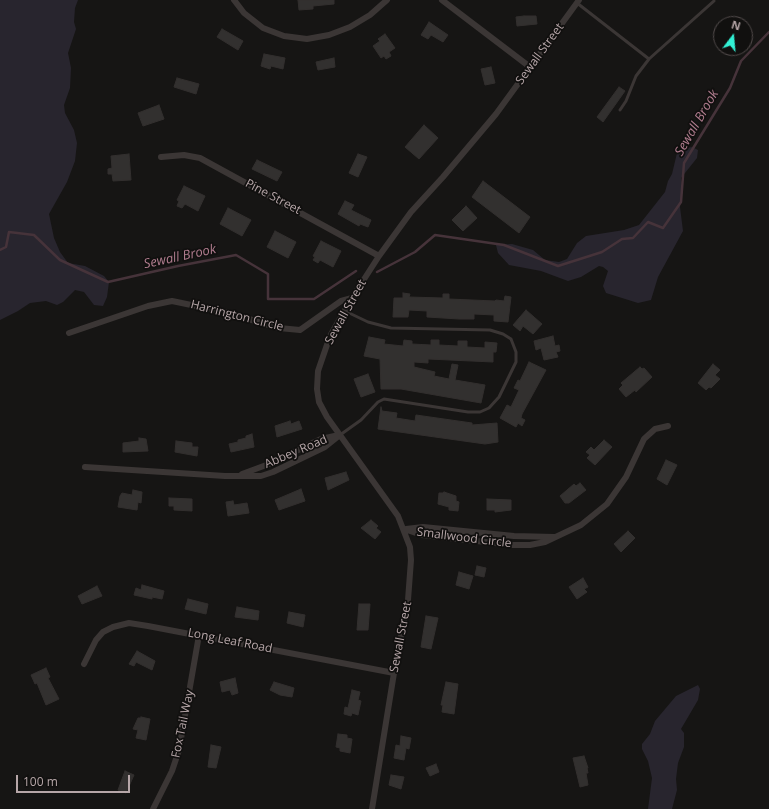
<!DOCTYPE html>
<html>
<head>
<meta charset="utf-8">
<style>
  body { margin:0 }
  #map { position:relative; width:769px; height:809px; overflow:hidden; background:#161514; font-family:"Open Sans",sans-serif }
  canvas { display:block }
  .north { position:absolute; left:713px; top:16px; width:40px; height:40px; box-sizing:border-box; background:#11100f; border:1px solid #534c4c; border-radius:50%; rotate:16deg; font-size:11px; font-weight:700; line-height:16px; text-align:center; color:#b6a6a8 }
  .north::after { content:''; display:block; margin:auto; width:14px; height:18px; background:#32f1d5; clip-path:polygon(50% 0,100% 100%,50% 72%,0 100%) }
  .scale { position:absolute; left:16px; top:775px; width:114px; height:18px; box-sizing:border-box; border:2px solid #b6a6a8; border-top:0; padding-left:5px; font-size:12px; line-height:14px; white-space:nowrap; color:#b6a6a8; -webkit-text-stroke:3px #11100f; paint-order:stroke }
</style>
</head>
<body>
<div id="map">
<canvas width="769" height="809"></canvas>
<div class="north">N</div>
<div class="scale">100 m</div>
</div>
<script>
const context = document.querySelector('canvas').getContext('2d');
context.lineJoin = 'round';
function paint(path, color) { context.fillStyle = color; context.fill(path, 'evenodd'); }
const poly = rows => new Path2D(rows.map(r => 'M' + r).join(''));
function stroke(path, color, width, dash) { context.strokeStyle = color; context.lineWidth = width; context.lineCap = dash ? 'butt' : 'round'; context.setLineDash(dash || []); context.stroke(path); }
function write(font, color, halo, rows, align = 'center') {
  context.font = font + ' "Open Sans",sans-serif'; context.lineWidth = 3.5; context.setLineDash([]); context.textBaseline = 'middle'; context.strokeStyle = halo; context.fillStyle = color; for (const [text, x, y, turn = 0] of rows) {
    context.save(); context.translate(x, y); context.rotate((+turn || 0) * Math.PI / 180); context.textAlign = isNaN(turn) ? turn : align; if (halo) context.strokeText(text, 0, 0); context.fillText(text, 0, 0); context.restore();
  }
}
paint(poly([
  [0,0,78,0,75,8,74,22,76,29,68,53,71,68,70,88,64,105,65,113,74,130,77,143,75,161,67,182,49,214,54,238,60,252,68,263,85,266,104,276,109,282,107,297,103,306,94,305,84,292,75,290,63,302,57,305,46,301,30,303,18,311,0,320],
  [692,147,698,150,697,158,681,178,682,188,680,207,683,231,658,277,651,300,638,303,606,293,603,286,608,271,603,267,599,266,581,277,568,281,541,271,509,265,498,253,496,245,512,244,533,250,545,260,559,262,567,259,577,243,586,236,624,230,639,225,665,192,668,181,672,174,677,153,682,149],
  [698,685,700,689,698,700,681,729,684,733,684,747,678,763,676,779,677,790,672,809,648,809,652,778,648,761,642,749,642,744,650,734,655,721,676,696]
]), '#28252e');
stroke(poly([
  [0,250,6,247,9,232,34,235,60,260,108,282,178,266,236,255,268,274,268,299,314,299,356,271],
  [377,272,415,252,435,235,504,245,558,266,602,252,622,239,633,238,648,222,663,228,681,202,684,163,730,88,741,61,769,32]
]), '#46333a', 2.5);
const building = poly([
  [298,0,334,0,334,4,313,6,313,9,299,10,298,0],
  [524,16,536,16,537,24,517,26,516,17,524,16],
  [429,22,448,35,443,42,431,35,428,39,421,35,429,22],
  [222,29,243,41,238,50,217,37,222,29],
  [385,34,395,48,389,52,391,56,386,59,384,56,381,58,373,46,380,41,378,39,385,34],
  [264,54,285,58,283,69,271,66,270,69,261,66,264,54],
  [334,58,335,67,318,70,316,62,334,58],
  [491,67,495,83,485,85,481,69,491,67],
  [177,78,199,84,196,94,174,87,177,78],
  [619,87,625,91,603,122,597,117,619,87],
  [159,105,164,119,143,126,138,113,159,105],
  [424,125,438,138,419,159,405,147,424,125],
  [129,154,131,180,113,181,112,174,108,174,108,169,112,168,111,156,129,154],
  [358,154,367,157,358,177,349,173,358,154],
  [257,160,282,172,277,181,252,169,257,160],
  [483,181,530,217,519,233,472,197,483,181],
  [184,186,205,196,198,211,185,204,182,208,177,206,179,201,177,200,184,186],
  [345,201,354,205,351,210,371,220,368,227,360,224,359,226,338,214,345,201],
  [466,206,477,218,463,231,452,220,466,206],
  [228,208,251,220,242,236,220,224,228,208],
  [275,231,296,242,288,258,267,247,275,231],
  [321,241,341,251,333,267,320,260,318,263,313,260,315,257,313,256,321,241],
  [403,293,410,294,409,297,443,298,443,294,449,294,449,299,495,301,496,300,504,301,505,296,511,297,508,322,494,321,494,315,474,314,474,319,459,319,427,317,427,311,409,310,408,317,393,317,394,298,403,298,403,293],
  [526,310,542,324,533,334,523,326,520,331,513,325,526,310],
  [553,336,555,346,559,345,560,351,556,352,558,357,544,360,541,348,536,350,534,341,553,336],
  [369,337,385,340,384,344,403,346,404,340,412,341,412,344,431,345,431,340,439,340,439,345,458,346,458,341,467,341,467,347,485,348,485,342,497,343,496,352,493,352,493,362,428,359,428,363,414,362,414,367,435,372,434,376,449,379,452,364,458,365,455,380,485,385,481,403,401,389,381,389,380,359,364,356,369,337],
  [529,362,546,370,522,414,521,418,525,420,522,426,518,423,516,427,500,418,507,405,511,407,519,390,514,388,518,380,520,381,529,362],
  [713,364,720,370,715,375,720,379,711,388,709,387,706,390,698,383,713,364],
  [640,367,642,369,644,368,652,377,636,392,635,390,626,397,619,389,623,385,621,383,640,367],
  [368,374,375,392,361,397,354,379,368,374],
  [381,407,382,411,397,413,396,418,415,421,416,415,472,423,472,425,497,423,498,442,485,444,378,429,381,407],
  [290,421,291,424,299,421,302,429,277,437,275,426,290,421],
  [252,434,254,447,231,452,229,444,238,442,238,440,246,438,246,436,252,434],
  [139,438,146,439,148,451,123,452,123,443,139,441,139,438],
  [604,440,612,447,595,465,587,458,590,455,586,452,591,447,594,450,604,440],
  [176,441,192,443,192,447,198,447,197,456,175,452,176,441],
  [666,460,677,465,667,485,657,479,666,460],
  [346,472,349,480,328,490,325,478,346,472],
  [580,483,586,490,569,503,565,503,560,496,574,484,576,486,580,483],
  [301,489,305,501,279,510,275,500,301,489],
  [133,490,142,492,141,503,138,502,137,510,118,507,120,496,122,493,132,495,133,490],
  [444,492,456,496,456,501,459,502,458,511,449,510,449,507,438,504,439,493,443,493,444,492],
  [169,498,192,499,192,511,174,510,174,506,169,506,169,498],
  [487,499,511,500,511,510,495,512,495,510,487,510,487,499],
  [233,501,234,505,247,503,249,513,228,516,226,502,233,501],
  [371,520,378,526,376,528,381,532,375,539,361,528,371,520],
  [628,531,635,538,621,552,614,544,628,531],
  [477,566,486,568,484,577,475,575,477,566],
  [459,572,473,576,469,589,456,585,459,572],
  [583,578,588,587,584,589,587,592,577,599,569,587,583,578],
  [142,585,164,591,162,599,152,597,152,599,134,595,136,588,141,590,142,585],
  [97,586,102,596,82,604,78,596,97,586],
  [188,599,208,604,206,614,185,609,188,599],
  [359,604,370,604,368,630,357,630,359,604],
  [237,607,259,611,258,620,235,617,237,607],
  [289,612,305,615,303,627,287,623,289,612],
  [426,616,438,618,431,649,421,647,426,616],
  [137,651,155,661,152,670,136,662,134,666,129,664,137,651],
  [46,668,50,677,48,678,59,699,46,705,37,683,35,684,31,675,46,668],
  [235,678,238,693,232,695,230,690,222,692,220,682,235,678],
  [274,682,294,688,292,697,280,695,270,690,274,682],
  [446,682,458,684,454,714,442,712,443,705,441,705,446,682],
  [352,690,360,692,358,700,361,701,358,715,352,713,351,716,344,714,345,707,348,708,352,690],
  [141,717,150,719,146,740,136,738,138,730,133,729,138,718,141,718,141,717],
  [338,734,347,735,347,738,352,739,350,753,340,751,340,748,336,747,338,734],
  [401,736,411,738,409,749,406,748,404,760,394,758,396,745,400,746,401,736],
  [211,745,221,747,216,768,208,767,211,745],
  [584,756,588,768,587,768,588,773,586,773,588,785,580,787,573,758,584,756],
  [436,764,439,772,430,776,426,768,436,764],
  [125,771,134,775,126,793,118,790,125,771],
  [391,775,404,777,401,789,389,785,391,775]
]);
paint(building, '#32302f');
stroke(building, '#322f2e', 1);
stroke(poly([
  [577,3,649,59,714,1],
  [620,110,626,101,636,76,649,59],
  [340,435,361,420,378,402,384,399,468,412,480,412,489,408,499,397,516,362,516,352,511,339,503,334,490,330,391,328,368,322,345,311]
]), '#3b3635', 3);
stroke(poly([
  [234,0,244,13,263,28,284,36,307,39,329,35,350,27,370,15,387,0],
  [442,0,530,67],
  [161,157,184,155,200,158,379,256],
  [69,333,148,306,172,301,225,312,279,328,300,330,341,301,352,298],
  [85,467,225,476,261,476,273,472,325,447,340,435],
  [242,474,269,464,321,439,339,435],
  [404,529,422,535,513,545,530,545,545,542,581,525,607,504,626,477,644,439,655,429,668,426],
  [406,529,423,527,514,536,554,537],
  [84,664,96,640,103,632,113,627,129,623,148,626,394,673],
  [153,809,172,771,179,750,199,635],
  [372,809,394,673,408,600,411,560,410,547,398,516,327,417,319,402,317,389,318,371,330,336,352,298,379,256,411,212,443,177,496,114,579,0]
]), '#3b3635', 6);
write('12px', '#b6a6a8', '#11100f', [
  ["Sewall Street",540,54,-54],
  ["Pine Street",273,197,28],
  ["Sewall Street",346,312,-61],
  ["Harrington Circle",237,316,14],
  ["Abbey Road",296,452,-23],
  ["Smallwood Circle",464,538,7],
  ["Sewall Street",401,637,-79],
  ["Long Leaf Road",230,641,11],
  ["Fox Tail Way",183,724,-78]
]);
write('italic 13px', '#b17d8f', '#11100f', [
  ["Sewall Brook",697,123,-60],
  ["Sewall Brook",180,257,-12]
]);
</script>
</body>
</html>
